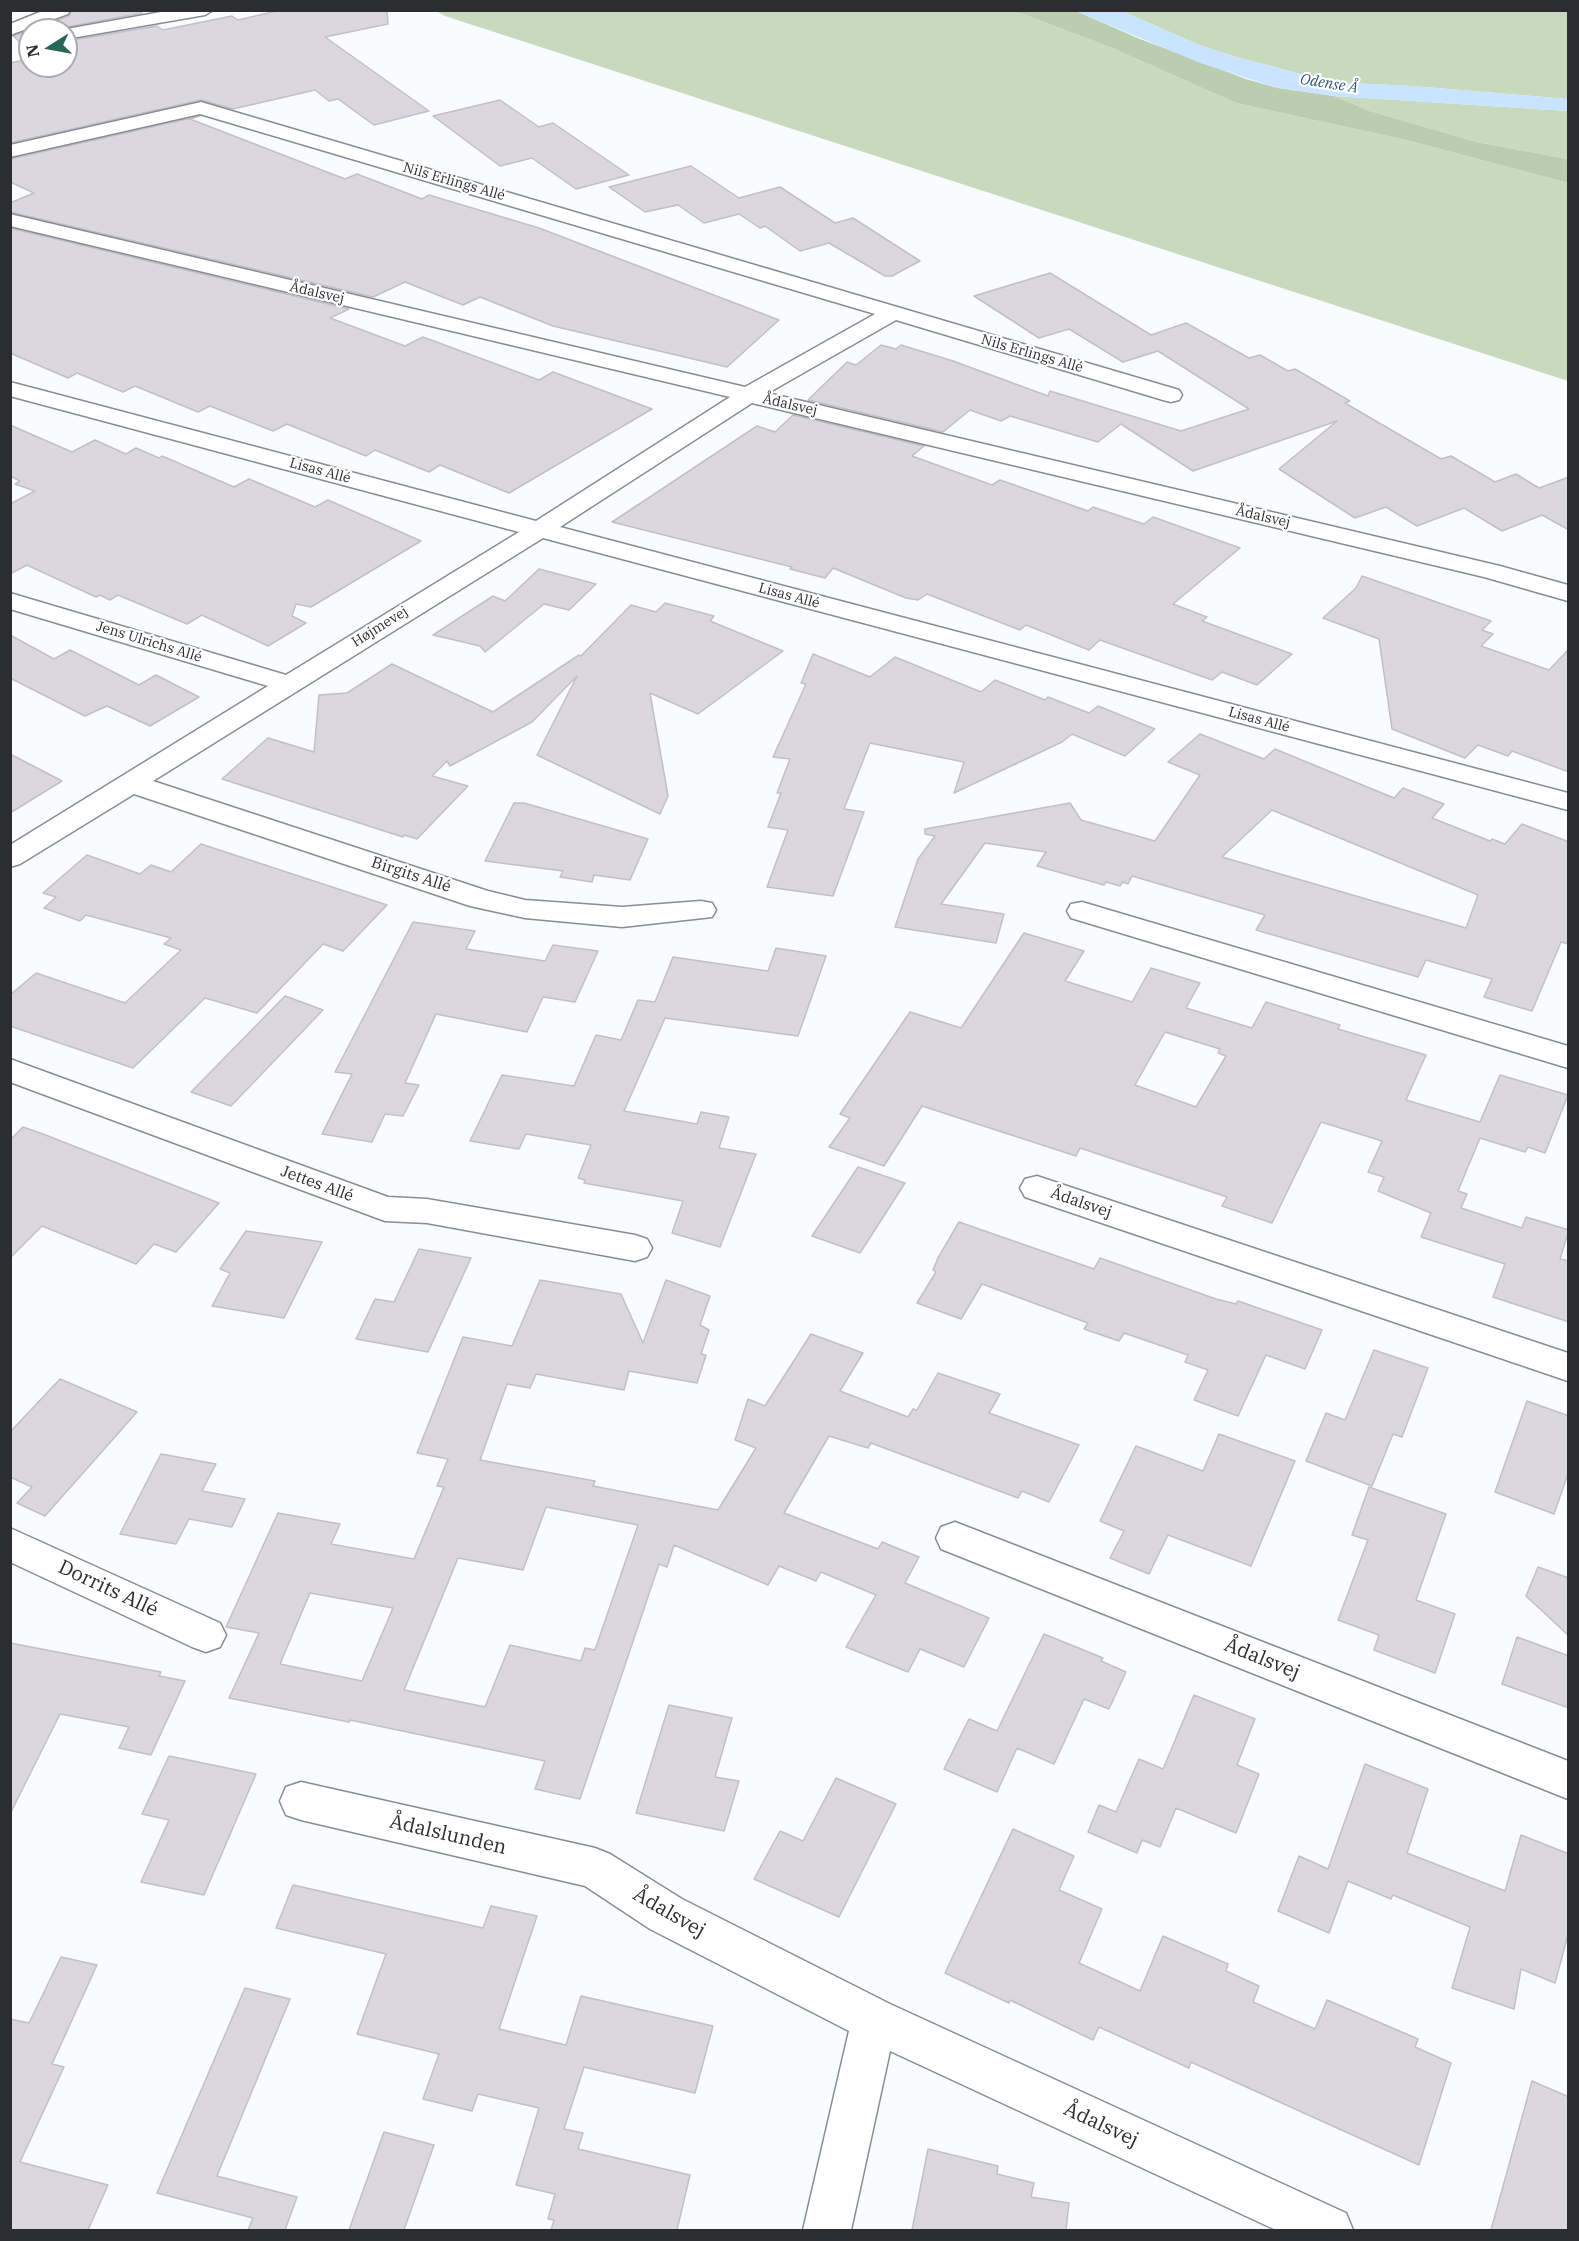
<!DOCTYPE html>
<html>
<head>
<meta charset="utf-8">
<style>
  body { margin:0 }
  #map { position:relative; width:1579px; height:2241px; overflow:hidden; background:#f9fbff; font-family:"IBM Plex Serif",serif }
  canvas { display:block }
  .frame { position:absolute; inset:0; border:12px solid #2b2d30; pointer-events:none }
  .north { position:absolute; left:18px; top:18px; width:60px; height:60px; box-sizing:border-box; background:#fff; border:2px solid #aaabac; border-radius:50%; rotate:259deg; font-size:16px; font-weight:700; line-height:24px; text-align:center; color:#2b2d30 }
  .north::after { content:''; display:block; margin:auto; width:21px; height:27px; background:#276755; clip-path:polygon(50% 0,100% 100%,50% 72%,0 100%) }
</style>
</head>
<body>
<div id="map">
<canvas width="1579" height="2241"></canvas>
<div class="frame"></div>
<div class="north">N</div>
</div>
<script>
const context = document.querySelector('canvas').getContext('2d');
context.lineJoin = 'round';
function paint(path, color) { context.fillStyle = color; context.fill(path, 'evenodd'); }
const poly = rows => new Path2D(rows.map(r => 'M' + r).join(''));
function stroke(path, color, width, dash) { context.strokeStyle = color; context.lineWidth = width; context.lineCap = dash ? 'butt' : 'round'; context.setLineDash(dash || []); context.stroke(path); }
function write(font, color, halo, rows, align = 'center') {
  context.font = font + ' "IBM Plex Serif",serif'; context.lineWidth = 4.5; context.setLineDash([]); context.textBaseline = 'middle'; context.strokeStyle = halo; context.fillStyle = color; for (const [text, x, y, turn = 0] of rows) {
    context.save(); context.translate(x, y); context.rotate((+turn || 0) * Math.PI / 180); context.textAlign = isNaN(turn) ? turn : align; if (halo) context.strokeText(text, 0, 0); context.fillText(text, 0, 0); context.restore();
  }
}
paint(poly([
  [436,11,1007,11,1023,14,1112,48,1236,103,1406,140,1568,183,1568,381,445,16],
  [1122,11,1568,11,1568,99,1413,86,1349,83,1312,77,1233,56,1199,45],
  [1334,96,1568,111,1568,159,1477,142,1370,111]
]), '#c7dabd');
paint(poly([
  [1007,11,1076,11,1140,39,1246,79,1278,88,1334,96,1370,111,1477,142,1568,159,1568,183,1406,140,1236,103,1112,48,1023,14]
]), '#bacdaf');
paint(poly([
  [1076,11,1122,11,1199,45,1233,56,1312,77,1349,83,1413,86,1568,99,1568,111,1334,96,1278,88,1200,63]
]), '#c8e4fe');
const building = poly([
  [72,10,138,10,142,13,61,28,59,30,30,30,69,16,72,10],
  [281,10,387,10,388,24,325,37,429,111,374,125,338,99,329,101,315,90,233,109,201,100,10,143,10,63,30,59,30,66,66,66,66,41,157,26,163,30,232,16,238,20,281,10],
  [30,30,30,51,13,36,30,30],
  [500,100,539,127,553,123,629,175,576,189,532,158,500,166,433,116,500,100],
  [200,116,190,119,345,179,357,174,422,199,429,195,539,228,779,320,727,367,553,326,480,297,463,305,405,282,373,297,10,212,10,203,34,193,10,182,10,159,200,116],
  [691,166,739,198,780,187,835,223,853,218,920,261,892,276,885,276,829,243,800,251,765,226,760,228,739,214,704,223,678,205,645,212,609,187,691,166],
  [10,228,349,309,330,318,405,346,423,337,539,380,553,372,652,409,509,493,440,465,429,472,375,450,366,456,287,424,273,431,210,406,198,412,135,386,123,392,77,373,68,378,10,353,10,228],
  [1050,273,1151,335,1186,323,1249,358,1260,355,1288,371,1295,369,1350,401,1345,403,1441,459,1451,456,1495,482,1516,474,1539,488,1569,477,1569,530,1542,515,1502,531,1464,508,1417,526,1386,507,1355,518,1279,469,1337,421,1193,471,1121,424,1098,442,1010,416,1001,421,970,410,943,432,808,400,847,362,856,365,881,345,896,349,901,345,953,361,1048,396,1050,391,1181,431,1249,409,1158,351,1123,362,1069,329,1039,338,974,296,1050,273],
  [793,415,924,446,912,456,992,485,1000,480,1088,511,1093,507,1144,524,1153,517,1240,548,1173,604,1207,617,1202,621,1292,654,1257,685,1222,672,1212,680,1100,640,1089,650,1026,625,1020,630,927,594,918,600,906,598,833,568,825,578,790,569,792,567,612,522,757,426,775,432,793,415],
  [10,425,72,452,95,440,126,454,136,448,159,458,162,456,234,487,249,479,315,507,328,500,421,541,311,607,296,604,292,616,306,623,268,646,202,615,187,624,118,595,110,600,100,595,96,597,27,565,10,574,10,504,35,491,15,484,20,481,10,476,10,425],
  [539,569,596,584,569,610,544,604,485,652,480,646,433,635,493,596,505,601,539,569],
  [1362,576,1491,621,1482,630,1493,634,1481,646,1549,670,1569,649,1569,772,1512,751,1508,756,1478,745,1465,758,1392,729,1379,639,1323,618,1356,588,1362,576],
  [665,603,714,616,710,621,783,651,698,714,650,693,668,796,660,814,537,755,577,676,532,722,450,766,447,761,432,776,468,786,417,839,404,835,403,837,222,779,268,738,314,752,319,695,347,693,392,664,493,712,579,655,581,656,631,605,656,612,665,603],
  [10,635,54,659,70,650,139,685,156,675,199,697,150,726,107,706,85,716,10,678,10,635],
  [813,654,870,677,895,657,981,692,995,680,1045,700,1048,697,1089,713,1098,706,1155,729,1125,756,1072,734,1062,742,954,793,964,762,870,743,844,809,864,812,833,896,767,887,788,830,768,827,781,793,777,793,790,759,773,757,806,684,801,683,813,654],
  [1200,734,1264,759,1275,749,1394,798,1403,788,1444,804,1432,818,1490,841,1492,839,1505,844,1522,824,1569,842,1569,944,1561,942,1532,1011,1484,997,1492,979,1426,960,1418,977,1256,930,1265,915,1132,876,1128,884,1123,882,1120,886,1106,882,1104,885,1037,866,1046,852,985,843,941,904,1004,914,996,943,895,927,918,859,935,836,925,834,925,829,1070,803,1081,820,1155,841,1200,775,1168,762,1200,734],
  [1272,810,1478,895,1466,928,1222,857,1272,810],
  [10,754,62,781,10,813,10,754],
  [514,803,524,803,648,839,630,880,594,875,592,882,560,877,563,871,485,861,514,803],
  [201,844,387,905,343,951,323,944,257,1013,205,998,133,1068,10,1026,10,995,36,973,125,1003,181,950,164,944,171,938,86,915,80,921,44,908,56,897,43,893,87,855,140,874,151,865,171,872,201,844],
  [413,922,475,931,466,949,545,961,553,945,598,951,575,1002,543,997,527,1032,436,1014,405,1083,419,1085,403,1116,385,1114,372,1142,322,1134,352,1074,335,1072,413,922],
  [1024,933,1084,951,1065,981,1132,1002,1151,968,1200,983,1186,1008,1252,1028,1266,1002,1340,1025,1338,1029,1426,1055,1406,1100,1480,1122,1500,1075,1568,1095,1545,1153,1528,1147,1525,1152,1480,1138,1458,1191,1467,1194,1461,1208,1522,1228,1526,1217,1569,1230,1560,1259,1569,1261,1569,1322,1493,1297,1505,1264,1421,1237,1431,1213,1378,1191,1384,1177,1368,1172,1382,1141,1321,1122,1272,1223,1222,1206,1227,1197,1080,1148,1076,1156,922,1106,884,1166,829,1147,850,1118,840,1114,910,1012,961,1028,1024,933],
  [1165,1032,1220,1049,1218,1053,1226,1056,1196,1107,1135,1085,1165,1032],
  [776,948,826,956,798,1036,665,1018,624,1111,697,1124,701,1112,729,1117,719,1148,756,1154,720,1247,672,1233,683,1201,584,1183,585,1180,578,1178,591,1145,526,1134,519,1149,470,1141,502,1075,574,1086,596,1035,621,1040,638,1000,655,1002,673,957,768,971,776,948],
  [285,996,323,1010,231,1106,191,1092,285,996],
  [23,1127,43,1134,219,1203,176,1252,154,1244,136,1264,42,1226,10,1258,10,1140,23,1127],
  [858,1167,905,1183,860,1253,812,1236,858,1167],
  [959,1222,1094,1269,1100,1258,1216,1299,1236,1304,1238,1301,1322,1330,1305,1369,1266,1355,1238,1416,1194,1400,1208,1370,1185,1362,1188,1355,1124,1333,1119,1341,1084,1329,1088,1323,982,1284,961,1319,917,1303,936,1272,933,1270,938,1258,959,1222],
  [246,1231,322,1242,284,1318,212,1306,230,1273,220,1269,246,1231],
  [419,1249,471,1258,428,1352,356,1339,375,1299,394,1302,419,1249],
  [540,1280,621,1294,643,1343,666,1280,710,1296,700,1325,709,1330,701,1354,706,1355,697,1383,629,1371,624,1390,536,1374,530,1388,507,1384,480,1460,595,1481,593,1486,718,1510,756,1448,735,1440,748,1399,765,1406,811,1334,863,1353,840,1391,908,1417,913,1409,917,1410,938,1373,1000,1394,989,1413,1079,1445,1049,1502,1022,1491,1018,1498,871,1443,868,1448,829,1436,784,1513,878,1549,882,1542,919,1557,905,1583,989,1618,964,1667,920,1649,908,1672,846,1647,876,1595,821,1572,816,1581,779,1566,768,1585,674,1545,667,1567,659,1564,580,1799,535,1789,545,1761,350,1720,349,1722,229,1698,259,1633,226,1627,278,1513,340,1524,331,1544,414,1559,444,1487,437,1486,448,1459,417,1453,463,1337,512,1346,540,1280],
  [546,1507,638,1525,595,1650,585,1648,581,1661,510,1645,485,1707,404,1690,458,1558,523,1570,546,1507],
  [310,1593,393,1608,362,1681,280,1664,310,1593],
  [1374,1350,1428,1368,1402,1437,1393,1434,1372,1486,1306,1461,1326,1413,1345,1420,1374,1350],
  [60,1379,137,1412,45,1516,17,1503,32,1487,10,1477,10,1432,60,1379],
  [1527,1401,1569,1416,1569,1471,1554,1514,1495,1492,1527,1401],
  [1219,1434,1295,1461,1251,1566,1168,1535,1149,1574,1110,1558,1124,1531,1100,1521,1136,1446,1203,1471,1219,1434],
  [161,1454,216,1464,202,1491,245,1499,232,1527,189,1519,176,1544,120,1534,161,1454],
  [1369,1487,1446,1514,1416,1600,1455,1614,1435,1673,1374,1650,1379,1635,1338,1620,1368,1540,1352,1535,1369,1487],
  [1538,1567,1569,1578,1569,1636,1526,1596,1538,1567],
  [1044,1634,1103,1658,1101,1661,1126,1672,1109,1709,1084,1699,1054,1764,1017,1748,997,1792,944,1769,969,1719,997,1731,1044,1634],
  [1517,1637,1569,1656,1569,1708,1502,1684,1517,1637],
  [10,1643,161,1672,159,1676,185,1681,151,1755,119,1748,129,1727,60,1714,10,1814,10,1643],
  [1194,1695,1255,1719,1237,1765,1259,1774,1236,1833,1176,1808,1160,1847,1142,1840,1137,1853,1088,1832,1099,1805,1116,1812,1139,1759,1163,1769,1194,1695],
  [669,1705,732,1718,715,1777,739,1781,724,1831,636,1813,669,1705],
  [169,1756,256,1774,204,1895,141,1882,169,1820,142,1814,169,1756],
  [1365,1764,1428,1789,1407,1853,1505,1891,1521,1835,1569,1854,1569,1931,1555,1983,1521,1969,1514,2009,1452,1988,1470,1927,1393,1895,1391,1899,1348,1881,1329,1933,1278,1911,1299,1856,1328,1869,1365,1764],
  [836,1778,896,1804,839,1917,754,1879,780,1831,803,1841,836,1778],
  [1013,1829,1074,1856,1059,1890,1102,1909,1079,1963,1140,1991,1163,1936,1228,1964,1226,1971,1259,1986,1253,2002,1315,2029,1327,2000,1418,2039,1415,2047,1451,2063,1419,2165,1191,2062,1189,2068,1099,2027,1093,2040,1010,2000,1009,2003,945,1973,1013,1829],
  [293,1885,483,1928,491,1906,537,1916,499,2029,566,2045,581,1996,713,2026,695,2093,584,2067,564,2129,583,2133,578,2149,690,2175,677,2230,551,2230,554,2220,548,2219,555,2194,516,2185,539,2108,478,2094,472,2111,423,2099,439,2054,357,2034,386,1954,276,1928,293,1885],
  [61,1957,97,1965,52,2064,64,2067,20,2162,108,2185,88,2230,10,2230,10,2019,29,2023,61,1957],
  [245,1988,290,1999,217,2176,297,2197,285,2230,248,2230,253,2218,157,2193,245,1988],
  [1532,2081,1569,2097,1569,2230,1491,2230,1532,2081],
  [384,2132,434,2145,404,2230,349,2230,384,2132],
  [928,2149,998,2166,997,2174,1034,2183,1031,2197,1069,2203,1066,2230,912,2230,928,2149]
]);
paint(building, '#dbd7e1');
stroke(building, '#c2bfc8', 1.5);
const minor = poly([
  [45,10,70,10,68,14,10,35,10,24,45,10],
  [172,10,213,10,205,15,66,39,66,30,61,30,172,10],
  [201,102,1179,390,1182,395,1179,400,1171,402,1163,400,896,320,768,393,1500,566,1568,585,1568,601,1484,577,752,403,560,527,1568,793,1568,810,543,538,153,781,488,891,525,900,622,907,701,901,712,903,716,910,712,917,622,927,525,918,470,906,134,794,20,864,10,867,10,845,268,686,10,609,10,593,286,675,519,532,10,396,10,382,536,521,730,397,10,226,10,214,745,387,875,314,200,114,10,157,10,145,201,102],
  [1082,902,1568,1046,1568,1068,1071,918,1067,911,1071,904,1082,902],
  [10,1059,388,1197,427,1199,635,1235,647,1239,652,1248,647,1257,635,1261,427,1223,385,1221,10,1082,10,1059],
  [1037,1176,1568,1353,1568,1381,1025,1197,1020,1188,1025,1179,1037,1176],
  [955,1522,1568,1761,1568,1799,941,1549,936,1538,941,1527,955,1522],
  [10,1528,220,1623,226,1635,220,1647,206,1652,192,1647,10,1562,10,1528],
  [301,1782,595,1848,610,1854,682,1899,890,2004,1346,2213,1353,2230,1276,2230,890,2051,851,2230,803,2230,849,2031,650,1929,585,1886,301,1820,286,1815,280,1801,286,1787,301,1782]
]);
stroke(minor, '#878d94', 3);
paint(minor, '#fff');
write('14px', '#2b2d30', '#fff', [
  ["Nils Erlings Allé",454,182,16],
  ["Ådalsvej",317,293,13],
  ["Nils Erlings Allé",1032,354,16],
  ["Ådalsvej",790,405,13],
  ["Lisas Allé",320,471,15],
  ["Ådalsvej",1263,517,13],
  ["Lisas Allé",789,596,15],
  ["Højmevej",380,627,-32],
  ["Jens Ulrichs Allé",149,642,17],
  ["Lisas Allé",1259,720,15]
]);
write('italic 15px', '#2b5579', '#fff', [
  ["Odense Å",1329,84,9]
]);
write('16px', '#2b2d30', '#fff', [
  ["Birgits Allé",411,875,18],
  ["Jettes Allé",317,1184,20],
  ["Ådalsvej",1081,1203,19]
]);
write('20px', '#2b2d30', '#fff', [
  ["Dorrits Allé",108,1589,25],
  ["Ådalsvej",1262,1659,22],
  ["Ådalslunden",448,1835,13],
  ["Ådalsvej",669,1913,30],
  ["Ådalsvej",1101,2125,25]
]);
</script>
</body>
</html>
